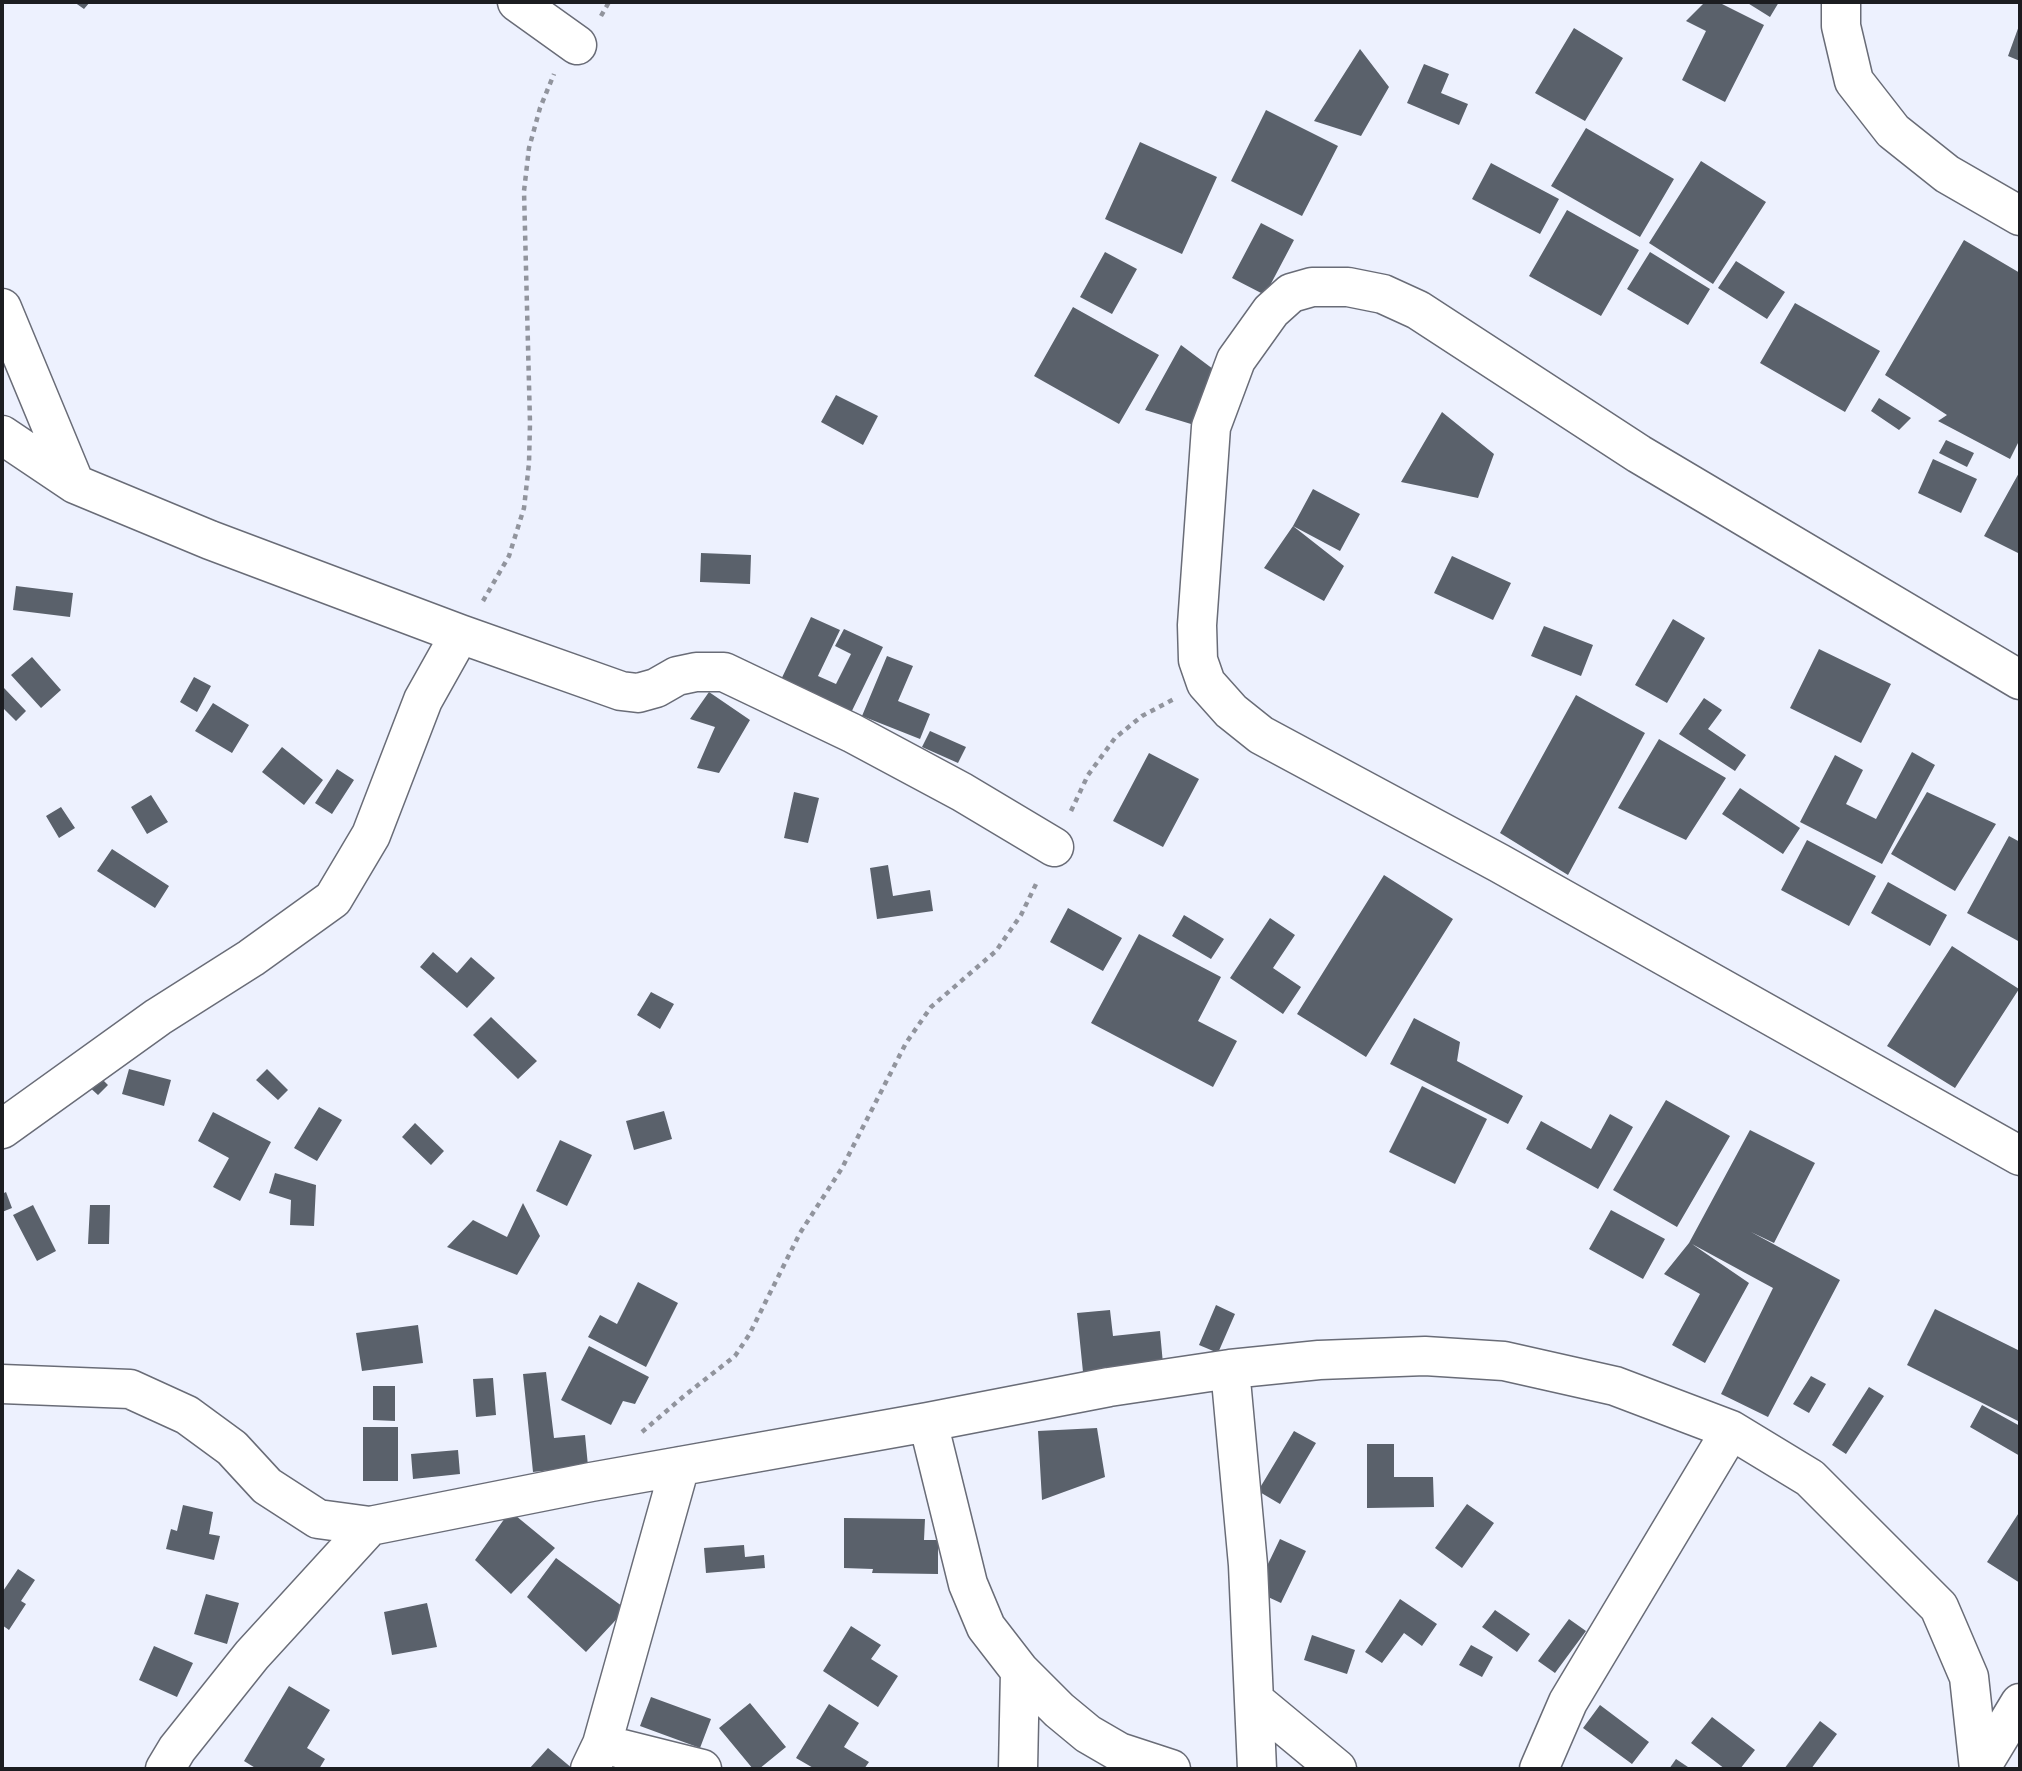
<!DOCTYPE html>
<html>
<head>
<meta charset="utf-8">
<style>
  body { margin:0 }
  #map { position:relative; width:2022px; height:1771px; overflow:hidden; background:#edf1fe; font-family:"Sofia Sans Condensed",sans-serif }
  canvas { display:block }
  .frame { position:absolute; inset:0; border:4px solid #1c1d21; pointer-events:none }
</style>
</head>
<body>
<div id="map">
<canvas width="2022" height="1771"></canvas>
<div class="frame"></div>
</div>
<script>
const context = document.querySelector('canvas').getContext('2d');
context.lineJoin = 'round';
function paint(path, color) { context.fillStyle = color; context.fill(path, 'evenodd'); }
const poly = rows => new Path2D(rows.map(r => 'M' + r).join(''));
function stroke(path, color, width, dash) { context.strokeStyle = color; context.lineWidth = width; context.lineCap = dash ? 'butt' : 'round'; context.setLineDash(dash || []); context.stroke(path); }
paint(poly([
  [74,2,90,2,84,9],
  [1705,2,1718,2,1764,25,1725,102,1682,80,1706,31,1686,21],
  [1746,2,1779,2,1770,17],
  [2020,23,2020,61,2008,56],
  [1574,28,1623,58,1585,121,1535,93],
  [1360,49,1389,87,1361,136,1314,121],
  [1424,64,1449,74,1441,93,1468,104,1459,125,1407,103],
  [1266,110,1338,146,1302,216,1231,181],
  [1586,128,1674,179,1640,237,1551,186],
  [1140,142,1217,177,1182,254,1105,219],
  [1701,161,1766,202,1713,284,1649,243],
  [1491,163,1559,199,1540,234,1472,199],
  [1567,210,1639,250,1601,316,1529,276],
  [1261,223,1294,240,1265,295,1232,278],
  [1964,240,2020,273,2020,439,2010,459,1938,421,1947,415,1885,375],
  [1105,252,1137,269,1112,314,1080,297],
  [1650,252,1710,289,1688,325,1627,289],
  [1736,261,1785,292,1767,319,1718,288],
  [1795,303,1880,351,1845,412,1760,363],
  [1073,307,1159,355,1119,424,1034,376],
  [1181,345,1213,369,1191,424,1145,410],
  [836,395,878,416,863,445,821,422],
  [1879,398,1911,418,1899,430,1871,411],
  [1442,412,1494,454,1478,498,1401,482],
  [1946,440,1974,453,1967,467,1939,453],
  [1933,459,1977,479,1961,513,1918,493],
  [2020,471,2020,554,1984,536],
  [1313,489,1360,514,1340,551,1293,526,1344,566,1324,601,1264,568,1293,526],
  [701,553,751,555,750,584,700,582],
  [1452,556,1511,583,1493,620,1434,593],
  [16,586,73,593,70,617,13,610],
  [811,617,840,630,818,676,836,684,851,654,835,646,844,629,883,647,847,721,777,688],
  [1673,619,1705,638,1667,703,1635,685],
  [1544,626,1593,645,1581,676,1531,656],
  [1819,649,1891,684,1861,743,1790,708],
  [887,656,913,666,898,701,930,714,920,739,862,716],
  [32,657,61,690,41,708,11,675],
  [194,677,211,686,197,712,180,702],
  [4,688,26,711,16,721,2,707],
  [709,692,750,720,719,773,697,768,715,727,690,719],
  [1576,695,1645,733,1568,875,1500,833],
  [1704,698,1722,710,1708,729,1746,755,1735,771,1679,734],
  [213,703,249,725,232,753,195,731],
  [930,731,966,747,958,763,922,747],
  [1659,739,1726,778,1686,840,1618,808],
  [282,747,323,780,304,805,262,772],
  [1912,752,1935,765,1882,864,1800,822,1835,755,1863,770,1846,804,1876,819],
  [1149,753,1199,779,1163,847,1113,821],
  [337,769,354,780,332,814,315,803],
  [1740,788,1800,828,1783,854,1722,814],
  [794,792,819,798,808,843,784,838],
  [1927,792,1996,824,1955,891,1891,854],
  [151,795,168,822,147,834,131,807],
  [61,807,75,828,59,838,46,816],
  [2009,836,2020,842,2020,942,1967,913],
  [1807,840,1876,876,1849,926,1781,890],
  [112,849,169,886,155,908,97,871],
  [888,865,893,896,930,890,933,911,877,919,870,868],
  [1384,875,1453,919,1366,1057,1297,1014],
  [1888,882,1947,915,1930,946,1871,913],
  [1068,908,1122,938,1103,971,1050,942],
  [1184,915,1224,939,1211,959,1172,936],
  [1270,918,1295,935,1273,968,1301,987,1283,1014,1230,978],
  [1139,934,1221,977,1198,1021,1237,1041,1213,1087,1091,1023],
  [1952,946,2019,989,1955,1088,1887,1046],
  [433,952,457,973,471,957,495,978,467,1008,420,967],
  [651,992,674,1004,660,1029,637,1015],
  [491,1017,537,1061,518,1079,473,1035],
  [1414,1018,1460,1042,1457,1061,1523,1096,1508,1124,1390,1064],
  [129,1069,171,1080,164,1106,122,1094],
  [267,1069,288,1090,278,1100,256,1080],
  [98,1075,108,1085,98,1095,87,1085],
  [1422,1086,1487,1119,1455,1184,1389,1152],
  [1666,1100,1730,1136,1677,1227,1613,1190],
  [319,1107,342,1120,317,1161,294,1148],
  [664,1111,672,1139,634,1150,626,1121],
  [213,1112,271,1142,240,1201,213,1187,229,1158,198,1141],
  [1610,1114,1633,1127,1598,1189,1526,1149,1541,1121,1591,1149],
  [415,1123,444,1151,431,1165,402,1137],
  [1750,1130,1815,1163,1774,1243,1751,1232,1840,1280,1768,1417,1721,1394,1773,1288,1692,1244,1749,1283,1705,1363,1672,1345,1700,1294,1664,1274,1689,1243],
  [560,1140,592,1155,567,1206,536,1191],
  [275,1173,316,1185,314,1226,290,1225,291,1200,269,1193],
  [6,1192,12,1208,2,1212,2,1194],
  [523,1203,540,1236,517,1275,447,1247,473,1220,507,1237],
  [33,1205,56,1251,37,1261,13,1215],
  [90,1205,110,1205,109,1244,88,1244],
  [1611,1210,1665,1239,1643,1279,1589,1249],
  [638,1282,678,1303,646,1367,588,1337,600,1315,617,1324],
  [1216,1305,1235,1314,1218,1353,1199,1345],
  [1935,1309,2020,1351,2020,1422,1907,1365],
  [1110,1310,1113,1336,1160,1331,1163,1364,1083,1372,1077,1313],
  [418,1325,423,1363,362,1371,356,1333],
  [589,1346,649,1377,635,1404,623,1401,611,1425,561,1400],
  [546,1372,554,1438,585,1435,588,1466,533,1472,523,1374],
  [1811,1376,1826,1384,1809,1413,1793,1404],
  [493,1378,496,1415,476,1417,473,1379],
  [373,1386,395,1386,395,1421,373,1420],
  [1869,1387,1884,1396,1846,1454,1832,1445],
  [1982,1405,2020,1426,2020,1456,1970,1427],
  [363,1427,398,1427,398,1481,363,1481],
  [1097,1428,1105,1477,1042,1500,1038,1431],
  [1294,1431,1316,1443,1280,1504,1258,1491],
  [1367,1444,1394,1444,1394,1477,1433,1477,1434,1507,1367,1508],
  [458,1450,460,1474,413,1479,411,1454],
  [1467,1504,1494,1523,1462,1568,1435,1548],
  [183,1505,213,1512,209,1534,220,1536,214,1560,166,1549,171,1529,177,1531],
  [510,1511,555,1548,511,1594,475,1560],
  [2020,1511,2020,1583,1987,1562],
  [844,1518,925,1519,924,1540,938,1540,938,1574,872,1573,873,1569,844,1568],
  [1280,1539,1306,1551,1281,1603,1255,1591],
  [744,1545,745,1557,764,1555,765,1568,706,1573,704,1548],
  [556,1558,626,1609,586,1652,527,1597],
  [18,1569,35,1580,21,1601,26,1604,9,1630,2,1625,2,1590,3,1591],
  [206,1594,239,1603,227,1644,194,1634],
  [1400,1599,1437,1624,1422,1646,1404,1633,1382,1663,1365,1652],
  [427,1603,437,1647,392,1655,384,1612],
  [1495,1610,1530,1634,1517,1652,1482,1627],
  [1569,1619,1586,1631,1555,1673,1538,1661],
  [851,1626,881,1645,871,1659,898,1676,878,1707,823,1671],
  [1312,1635,1355,1650,1347,1674,1304,1660],
  [1471,1645,1493,1657,1482,1677,1459,1665],
  [154,1646,193,1663,177,1697,139,1680],
  [289,1686,330,1710,307,1748,325,1759,319,1769,257,1769,244,1761],
  [651,1697,711,1719,700,1748,640,1726],
  [750,1703,786,1747,759,1769,753,1769,719,1728],
  [829,1704,859,1723,844,1747,869,1762,864,1769,815,1769,796,1758],
  [1600,1705,1649,1742,1632,1764,1583,1728],
  [1712,1717,1755,1750,1740,1769,1725,1769,1691,1743],
  [1820,1721,1837,1734,1811,1769,1784,1769],
  [548,1748,573,1769,529,1769],
  [1676,1759,1691,1769,1669,1769]
]), '#5a616b');
const minor = poly([
  [517,2,577,45],
  [1841,2,1841,26,1854,81,1893,131,1947,174,2020,216],
  [2,308,75,484],
  [2,435,75,484,210,540,460,634,621,691,638,693,656,688,677,676,696,672,724,672,852,733,962,792,1054,847],
  [2020,680,1639,454,1418,310,1383,294,1348,287,1312,287,1291,293,1271,311,1236,360,1211,427,1197,625,1198,660,1206,683,1231,711,1261,735,1499,863,2020,1156],
  [2,1129,158,1017,251,958,333,899,371,835,423,700,460,634],
  [1230,1369,1248,1565,1257,1769],
  [2,1384,130,1389,187,1415,232,1448,267,1486,318,1519,370,1526,591,1482,928,1422,1109,1387,1230,1369,1319,1360,1425,1356,1504,1361,1615,1386,1731,1430,1810,1478,1939,1607,1969,1677,1979,1769],
  [928,1422,968,1584,986,1627,1020,1671,1059,1710,1088,1734,1119,1752,1171,1769],
  [1255,1701,1337,1769],
  [602,1744,702,1769],
  [165,1769,177,1749,252,1655,370,1526],
  [590,1769,602,1744,680,1466],
  [1018,1769,1020,1671],
  [1539,1769,1568,1702,1731,1430],
  [1980,1769,2020,1703]
]);
stroke(minor, '#696c77', 41);
stroke(poly([
  [601,16,609,2],
  [483,601,509,556,524,508,529,463,530,423,524,191,529,148,540,108,554,74],
  [1071,811,1088,775,1115,738,1142,716,1174,699],
  [642,1432,684,1396,735,1356,749,1335,800,1233,842,1168,906,1043,931,1007,996,951,1021,915,1037,882]
]), '#91949d', 4.5, [5, 5]);
stroke(minor, '#fff', 38);
</script>
</body>
</html>
